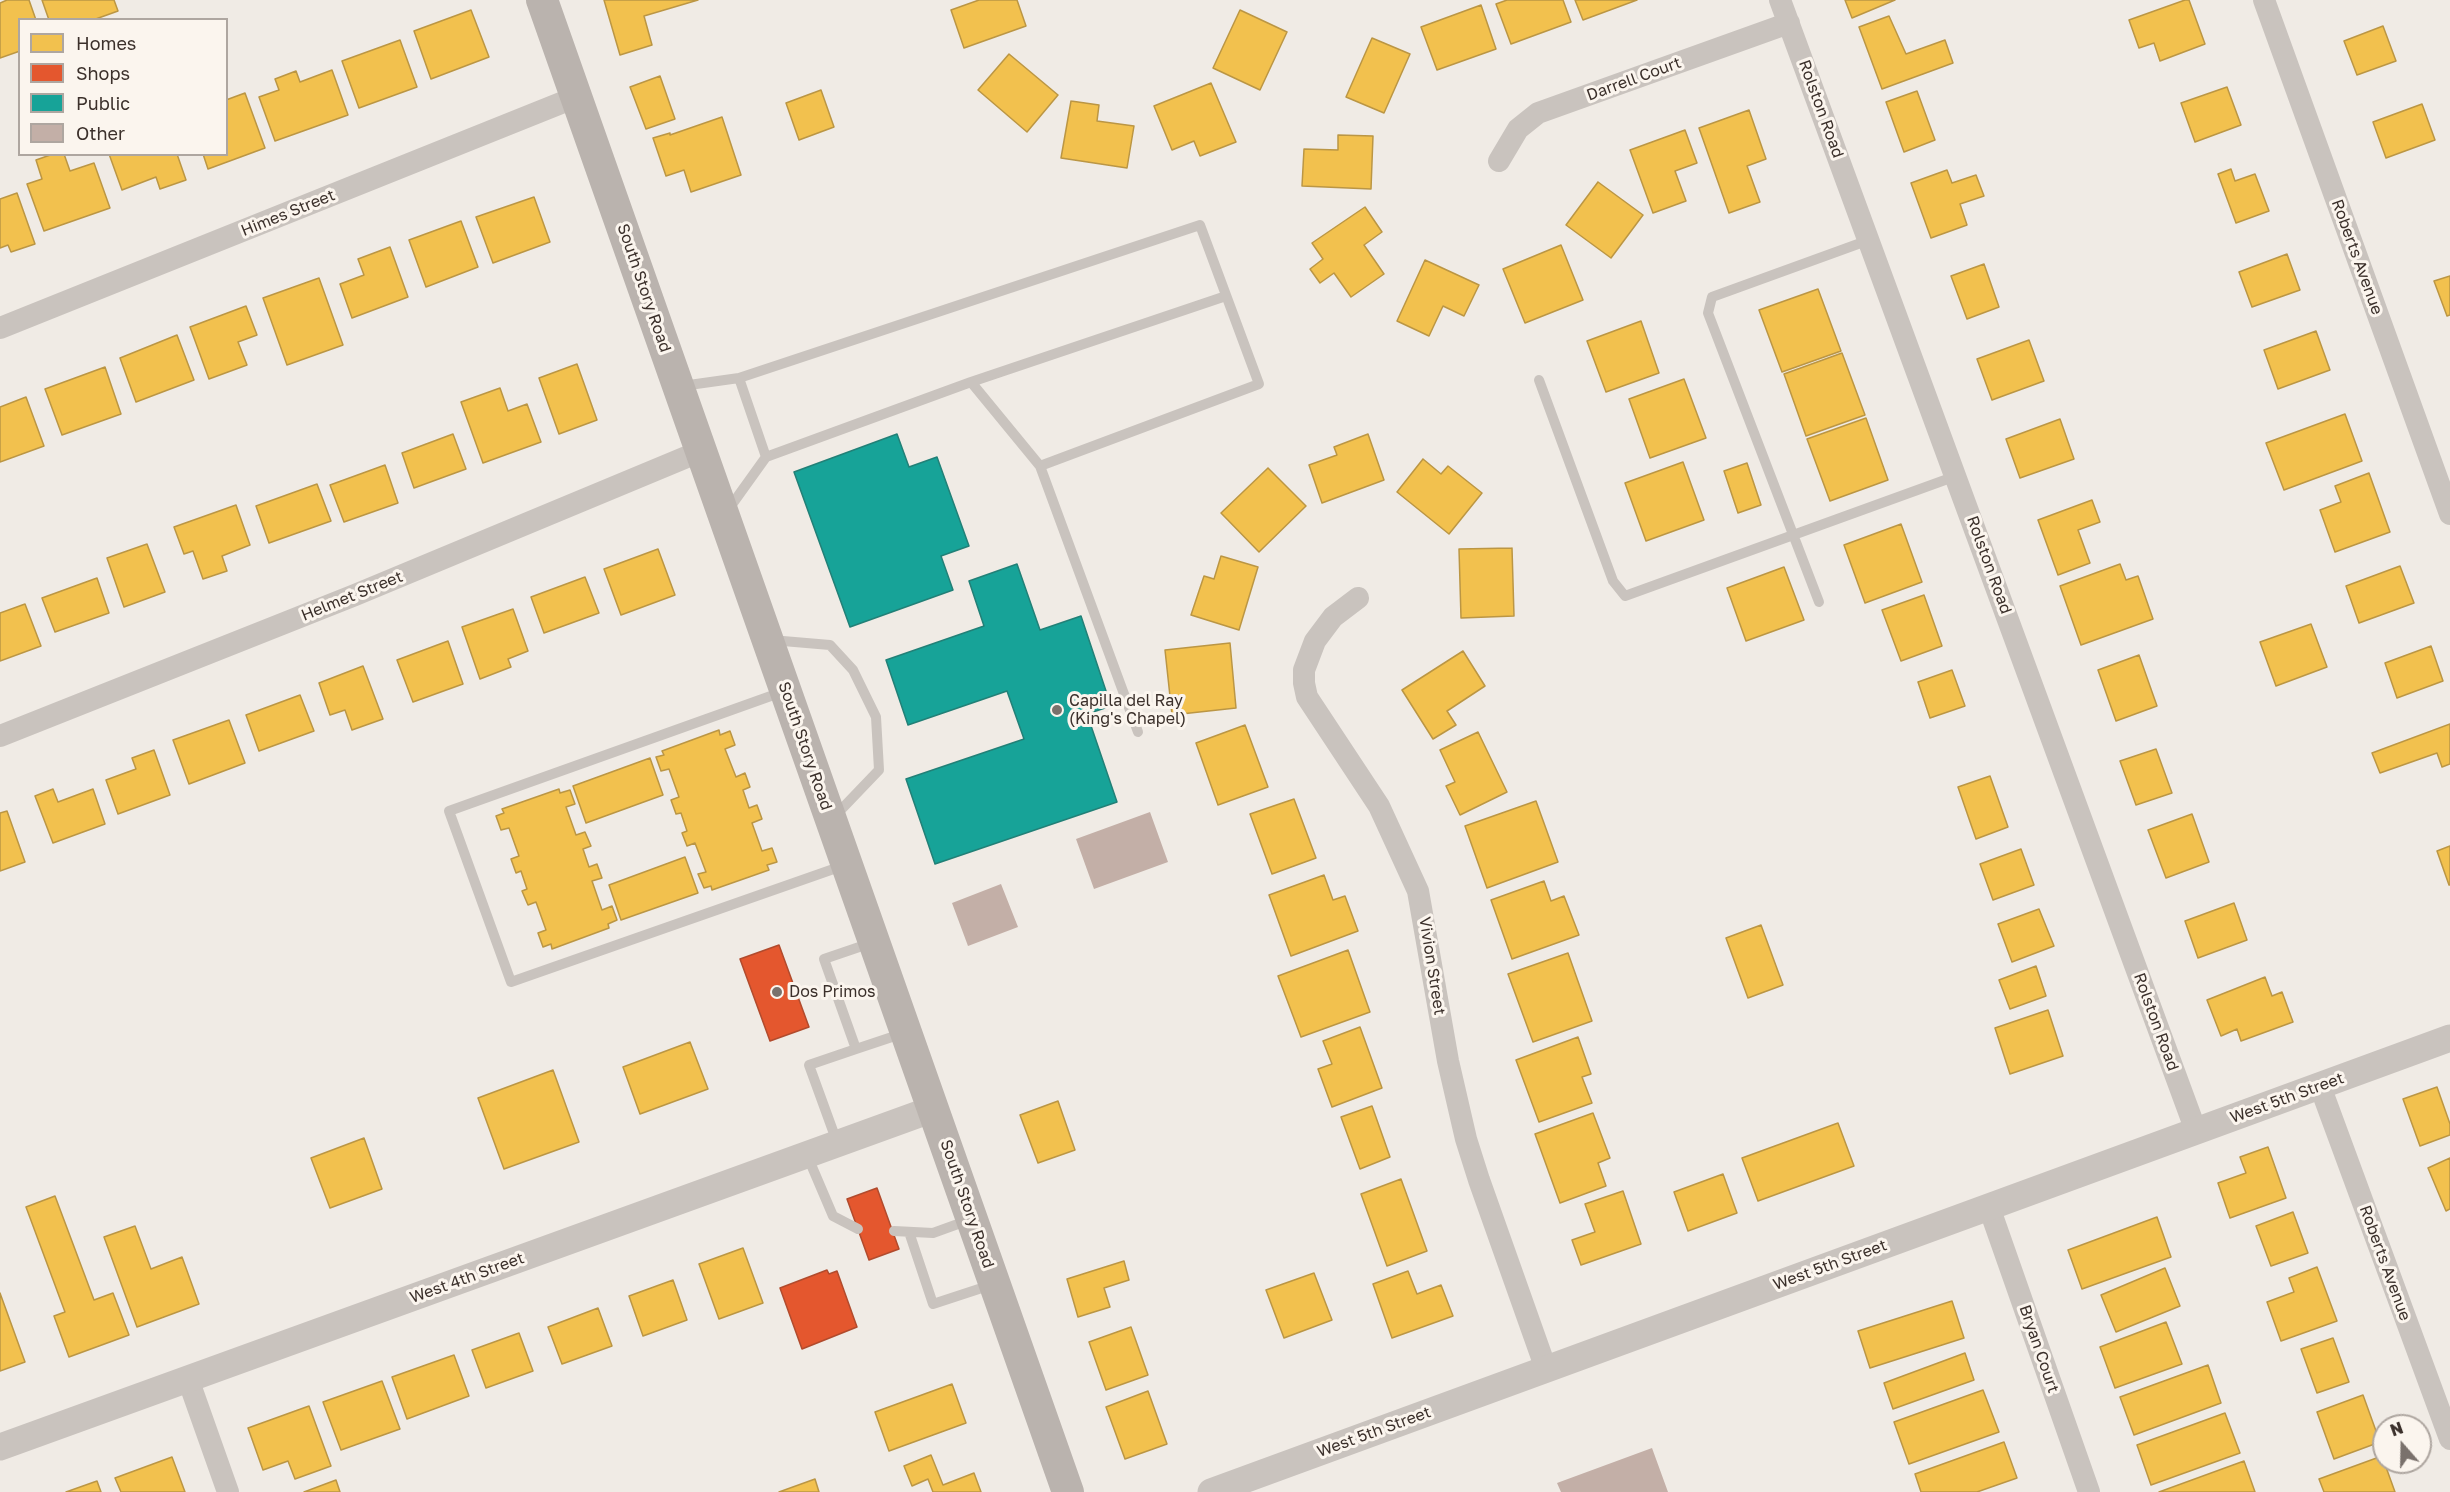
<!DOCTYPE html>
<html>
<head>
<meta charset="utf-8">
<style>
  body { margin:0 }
  #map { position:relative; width:2450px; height:1492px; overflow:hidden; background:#f0ebe5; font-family:"Golos Text",sans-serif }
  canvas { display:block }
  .legend { position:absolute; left:18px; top:18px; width:210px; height:138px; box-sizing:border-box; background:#fbf5ee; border:2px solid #aea6a0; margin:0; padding:8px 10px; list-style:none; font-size:18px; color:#3b302b }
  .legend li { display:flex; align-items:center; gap:12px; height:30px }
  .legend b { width:30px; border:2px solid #aea6a0 }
  .north { position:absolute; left:2372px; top:1414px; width:60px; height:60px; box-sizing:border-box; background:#fbf5ee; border:2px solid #aea6a0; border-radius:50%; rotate:340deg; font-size:16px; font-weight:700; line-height:24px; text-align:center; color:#3b302b }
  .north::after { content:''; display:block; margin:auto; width:21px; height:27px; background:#7a716c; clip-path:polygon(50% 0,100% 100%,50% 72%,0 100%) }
</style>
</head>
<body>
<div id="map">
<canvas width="2450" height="1492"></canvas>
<ul class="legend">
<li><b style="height:16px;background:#f2c14e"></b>Homes</li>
<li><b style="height:16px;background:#e4572e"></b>Shops</li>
<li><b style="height:16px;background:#17a398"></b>Public</li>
<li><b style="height:16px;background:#c3afa7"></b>Other</li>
</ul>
<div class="north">N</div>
</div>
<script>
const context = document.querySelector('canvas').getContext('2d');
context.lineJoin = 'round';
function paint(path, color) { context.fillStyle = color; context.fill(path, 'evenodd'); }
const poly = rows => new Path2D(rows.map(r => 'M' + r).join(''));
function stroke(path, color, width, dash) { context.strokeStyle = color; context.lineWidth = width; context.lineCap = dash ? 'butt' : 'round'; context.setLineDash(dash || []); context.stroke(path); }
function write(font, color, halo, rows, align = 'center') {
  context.font = font + ' "Golos Text",sans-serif'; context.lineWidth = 6; context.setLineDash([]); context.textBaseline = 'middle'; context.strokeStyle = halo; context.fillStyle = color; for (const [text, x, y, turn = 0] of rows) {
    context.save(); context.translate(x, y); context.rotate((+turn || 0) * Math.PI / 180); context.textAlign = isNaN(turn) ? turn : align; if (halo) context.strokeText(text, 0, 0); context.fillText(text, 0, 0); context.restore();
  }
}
const homes = poly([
  [7,0,29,0,36,20,20,20,20,51,0,58,0,3,7,0],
  [42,0,114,0,118,11,93,20,49,20,42,0],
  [604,0,698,0,644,16,652,45,620,55,604,0],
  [979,0,1017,0,1026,26,964,48,951,10,979,0],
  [1507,0,1563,0,1571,22,1511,44,1496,4,1507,0],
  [1575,0,1637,0,1583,20,1575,0],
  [1845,0,1895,0,1852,18,1845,0],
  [2185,0,2189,0,2205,44,2160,61,2154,43,2139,48,2129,20,2185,0],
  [1481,5,1496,49,1437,70,1421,27,1481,5],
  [471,10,489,57,431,79,414,31,471,10],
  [1240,10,1287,32,1260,90,1213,68,1240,10],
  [1889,16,1906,54,1945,40,1953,63,1882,89,1859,27,1889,16],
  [2383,26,2396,61,2357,75,2344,41,2383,26],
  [1372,38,1410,54,1384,113,1346,97,1372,38],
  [400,40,417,87,359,108,342,61,400,40],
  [1009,54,1058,95,1027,132,978,90,1009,54],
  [332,70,348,115,275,141,259,97,279,90,275,79,296,71,300,82,332,70],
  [660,76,675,119,646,129,630,87,660,76],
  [1211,83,1236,142,1200,156,1194,141,1172,150,1154,106,1211,83],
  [2227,87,2241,125,2195,142,2181,103,2227,87],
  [821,90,834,127,799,140,786,103,821,90],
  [1917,91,1935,140,1904,152,1886,102,1917,91],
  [245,93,265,148,208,169,203,154,226,154,226,100,245,93],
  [1071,101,1099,105,1097,121,1134,126,1127,168,1061,158,1071,101],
  [2422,104,2435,140,2386,158,2373,122,2422,104],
  [1749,110,1766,159,1747,166,1760,202,1729,213,1699,128,1749,110],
  [722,117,741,175,691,192,684,170,666,176,653,138,670,133,670,135,722,117],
  [1685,130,1697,163,1675,171,1686,201,1653,213,1630,150,1685,130],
  [1338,135,1373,136,1371,189,1302,186,1304,149,1338,150,1338,135],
  [53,154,64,154,70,171,94,163,110,208,44,231,27,184,42,179,36,160,53,154],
  [109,154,177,154,186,180,160,189,156,177,122,190,109,154],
  [2231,169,2235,181,2255,174,2269,211,2236,223,2218,174,2231,169],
  [1947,170,1952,183,1976,175,1984,196,1960,204,1967,225,1931,238,1911,183,1947,170],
  [1598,182,1643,215,1611,258,1566,225,1598,182],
  [17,193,35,244,11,252,8,245,0,248,0,199,17,193],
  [534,197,550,242,493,263,476,217,534,197],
  [1365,207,1382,232,1364,245,1384,274,1351,297,1334,273,1320,283,1310,269,1323,259,1312,243,1365,207],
  [461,221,478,267,426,287,409,240,461,221],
  [1561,245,1583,300,1525,323,1503,269,1561,245],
  [390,247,408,297,352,318,340,284,364,275,358,259,390,247],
  [2287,254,2300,290,2252,307,2239,272,2287,254],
  [1425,260,1479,285,1464,316,1443,306,1429,336,1397,321,1425,260],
  [1984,264,1999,307,1967,319,1951,276,1984,264],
  [2450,276,2450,315,2447,316,2434,281,2450,276],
  [319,278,343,345,287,365,263,298,319,278],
  [1818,289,1841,351,1782,372,1759,310,1818,289],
  [246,306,257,335,238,342,247,365,209,379,190,327,246,306],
  [1641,321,1659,373,1606,392,1587,341,1641,321],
  [2316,331,2330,370,2278,389,2264,350,2316,331],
  [177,335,194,380,136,402,120,358,177,335],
  [2029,340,2044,381,1992,400,1977,359,2029,340],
  [1842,353,1865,415,1806,436,1784,374,1842,353],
  [577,364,597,420,559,434,539,378,577,364],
  [105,367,121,414,62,435,45,389,105,367],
  [1684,379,1706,438,1650,458,1629,399,1684,379],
  [500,388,508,411,527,404,541,442,483,463,461,402,500,388],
  [26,397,44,446,0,462,0,407,26,397],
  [2345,414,2362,461,2284,490,2266,443,2345,414],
  [1866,418,1888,480,1830,501,1807,439,1866,418],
  [2060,419,2074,459,2020,478,2006,439,2060,419],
  [453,434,466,469,414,488,402,453,453,434],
  [1368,434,1384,480,1322,503,1309,465,1337,455,1334,447,1368,434],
  [1423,459,1441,474,1448,466,1482,493,1449,534,1397,492,1423,459],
  [1683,462,1704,520,1646,541,1625,483,1683,462],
  [1747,463,1761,505,1738,513,1724,471,1747,463],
  [385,465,398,503,344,522,330,485,385,465],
  [1268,468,1306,506,1259,552,1221,513,1268,468],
  [2369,473,2390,532,2335,552,2320,510,2341,502,2335,486,2369,473],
  [317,484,331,521,269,543,256,506,317,484],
  [2092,500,2100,522,2078,530,2090,563,2058,575,2038,520,2092,500],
  [236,505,250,545,222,556,227,571,203,579,193,551,184,554,174,527,236,505],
  [1901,524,1922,582,1865,603,1844,545,1901,524],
  [147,544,165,592,124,607,107,558,147,544],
  [1512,548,1514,616,1461,618,1459,549,1512,548],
  [658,549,675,595,621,615,604,569,658,549],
  [1221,556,1258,567,1239,630,1191,615,1204,576,1214,579,1221,556],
  [2120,564,2126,580,2138,576,2153,619,2081,645,2060,586,2120,564],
  [2400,566,2414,603,2359,623,2346,586,2400,566],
  [1784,567,1804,620,1746,641,1727,588,1784,567],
  [585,577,599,613,544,633,531,597,585,577],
  [97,578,109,613,55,632,42,598,97,578],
  [1924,595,1942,646,1901,661,1882,610,1924,595],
  [25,604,41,646,0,661,0,613,25,604],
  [513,609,528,651,508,659,511,667,480,679,462,627,513,609],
  [2311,624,2327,667,2276,686,2260,642,2311,624],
  [448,641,463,684,413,702,397,660,448,641],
  [1230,643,1236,708,1172,715,1165,650,1230,643],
  [2431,646,2443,681,2397,698,2385,663,2431,646],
  [1463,651,1485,686,1447,711,1456,725,1433,739,1402,690,1463,651],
  [2139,655,2157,706,2116,721,2098,670,2139,655],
  [363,666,383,719,352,730,345,710,330,715,319,683,363,666],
  [1952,670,1965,706,1930,718,1918,682,1952,670],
  [300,695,314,731,259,751,246,715,300,695],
  [229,720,245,763,189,784,173,740,229,720],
  [2450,724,2450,764,2442,767,2437,753,2380,773,2372,753,2450,724],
  [1245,725,1268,787,1218,805,1196,743,1245,725],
  [719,730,720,735,730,731,735,745,725,749,736,777,745,773,750,787,743,790,749,808,757,805,762,819,752,823,762,851,772,848,777,862,767,865,769,870,712,890,711,886,704,888,698,874,706,872,695,843,687,846,682,833,687,831,681,813,676,814,671,800,679,797,669,769,661,771,656,757,664,755,662,751,719,730],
  [1478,732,1507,792,1460,815,1446,786,1455,782,1440,750,1478,732],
  [2156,749,2172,793,2136,805,2120,761,2156,749],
  [154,750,170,795,118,814,106,780,136,769,132,758,154,750],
  [650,758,663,795,586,823,573,786,650,758],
  [1990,776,2008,827,1976,839,1958,787,1990,776],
  [53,789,58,802,93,789,105,824,53,843,35,796,53,789],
  [559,789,560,793,570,790,575,804,566,807,576,835,585,832,591,846,583,849,589,867,597,864,602,878,592,881,602,910,612,906,617,920,608,924,609,928,552,949,551,944,543,947,538,933,546,930,536,902,528,905,522,891,527,889,521,871,516,873,511,859,519,856,509,828,501,830,496,816,504,813,502,809,559,789],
  [1294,799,1316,858,1272,874,1250,814,1294,799],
  [1536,801,1558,862,1487,888,1465,826,1536,801],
  [7,811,25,862,0,871,0,813,7,811],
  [2192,814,2209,862,2166,878,2148,830,2192,814],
  [2450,846,2450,885,2449,885,2437,851,2450,846],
  [2021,849,2034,885,1993,900,1980,864,2021,849],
  [685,857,698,893,621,920,609,885,685,857],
  [1324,875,1333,900,1345,896,1358,931,1291,956,1269,895,1324,875],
  [1544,881,1551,901,1564,896,1579,935,1512,959,1491,900,1544,881],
  [2234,903,2247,940,2198,958,2185,921,2234,903],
  [2039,909,2054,946,2012,962,1998,924,2039,909],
  [1761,925,1783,985,1748,998,1726,938,1761,925],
  [1348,950,1370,1012,1301,1037,1278,976,1348,950],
  [1568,953,1592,1021,1533,1042,1508,974,1568,953],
  [2036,966,2046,996,2010,1009,1999,980,2036,966],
  [2265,977,2272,996,2282,992,2293,1022,2241,1041,2237,1029,2221,1036,2207,1000,2265,977],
  [2048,1010,2063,1056,2010,1074,1995,1028,2048,1010],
  [1360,1027,1382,1088,1332,1107,1318,1069,1332,1064,1323,1041,1360,1027],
  [1578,1037,1591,1074,1582,1077,1592,1103,1539,1122,1516,1060,1578,1037],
  [690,1042,708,1089,640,1114,623,1067,690,1042],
  [553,1070,579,1142,504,1169,478,1098,553,1070],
  [2437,1087,2450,1124,2450,1135,2420,1146,2403,1099,2437,1087],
  [1058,1101,1075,1150,1038,1163,1020,1115,1058,1101],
  [1372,1106,1390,1157,1360,1169,1341,1117,1372,1106],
  [1593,1113,1610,1158,1598,1163,1606,1186,1560,1203,1535,1134,1593,1113],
  [1838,1123,1854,1166,1758,1201,1742,1158,1838,1123],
  [364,1138,382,1189,330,1208,311,1158,364,1138],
  [2268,1147,2286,1198,2230,1218,2218,1183,2246,1173,2240,1157,2268,1147],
  [2450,1158,2450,1209,2446,1211,2428,1168,2450,1158],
  [1723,1174,1737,1213,1688,1231,1674,1192,1723,1174],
  [1401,1179,1427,1251,1387,1266,1361,1194,1401,1179],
  [1623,1191,1641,1244,1581,1265,1572,1240,1595,1232,1585,1204,1623,1191],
  [55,1196,94,1300,113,1293,129,1335,69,1357,54,1316,65,1312,26,1207,55,1196],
  [2293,1212,2308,1253,2271,1266,2256,1226,2293,1212],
  [2157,1217,2171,1257,2082,1289,2068,1250,2157,1217],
  [135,1226,151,1269,182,1257,199,1304,137,1327,104,1237,135,1226],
  [743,1248,763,1303,719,1319,699,1264,743,1248],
  [1124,1261,1129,1280,1104,1288,1110,1307,1078,1317,1067,1279,1124,1261],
  [2317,1267,2337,1321,2281,1341,2267,1302,2294,1292,2289,1278,2317,1267],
  [2165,1268,2180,1306,2116,1332,2101,1295,2165,1268],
  [1408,1271,1417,1294,1441,1285,1453,1316,1392,1338,1373,1284,1408,1271],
  [1314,1273,1332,1320,1284,1338,1266,1290,1314,1273],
  [673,1280,687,1320,643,1336,629,1296,673,1280],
  [0,1293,25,1362,0,1371,0,1293],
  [1952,1301,1964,1338,1870,1368,1858,1331,1952,1301],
  [598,1308,612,1346,562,1364,548,1327,598,1308],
  [2166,1322,2182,1364,2115,1388,2100,1347,2166,1322],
  [1131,1327,1148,1375,1106,1390,1089,1342,1131,1327],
  [519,1333,533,1371,486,1388,472,1350,519,1333],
  [2333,1338,2349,1382,2317,1393,2301,1349,2333,1338],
  [1965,1353,1974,1380,1893,1409,1884,1383,1965,1353],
  [454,1355,469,1396,407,1419,392,1377,454,1355],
  [2208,1365,2221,1403,2134,1435,2120,1397,2208,1365],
  [382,1381,400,1429,341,1450,323,1402,382,1381],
  [952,1384,966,1423,889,1451,875,1412,952,1384],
  [1983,1390,1999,1432,1909,1464,1894,1422,1983,1390],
  [1148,1391,1167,1444,1125,1459,1106,1407,1148,1391],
  [2363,1395,2380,1442,2334,1459,2317,1412,2363,1395],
  [309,1406,331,1466,295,1479,288,1461,263,1470,248,1428,309,1406],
  [2225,1413,2240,1453,2151,1485,2137,1445,2225,1413],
  [2004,1442,2017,1478,1977,1492,1921,1492,1915,1474,2004,1442],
  [931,1455,943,1485,974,1473,981,1492,933,1492,928,1479,912,1486,904,1466,931,1455],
  [2382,1456,2395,1492,2324,1492,2319,1479,2382,1456],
  [172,1457,185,1492,121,1492,115,1478,172,1457],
  [2244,1461,2255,1492,2159,1492,2244,1461],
  [815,1479,819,1492,779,1492,815,1479],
  [336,1480,340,1492,304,1492,336,1480],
  [97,1481,101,1492,66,1492,97,1481]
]);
paint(homes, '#f2c14e');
stroke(homes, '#bb9644', 1.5);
const shops = poly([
  [779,945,809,1027,770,1041,740,959,779,945],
  [877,1188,899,1249,869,1260,847,1199,877,1188],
  [827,1270,829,1274,837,1271,857,1327,802,1349,780,1288,827,1270]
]);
paint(shops, '#e4572e');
stroke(shops, '#b14b2d', 1.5);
const public = poly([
  [897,434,909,467,937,457,969,546,941,556,953,590,850,627,794,472,897,434],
  [1017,564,1040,630,1081,616,1111,706,1087,714,1117,802,935,864,906,779,1024,739,1007,691,908,725,886,660,984,626,969,581,1017,564]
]);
paint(public, '#17a398');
stroke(public, '#228077', 1.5);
paint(poly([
  [1150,812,1168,862,1094,889,1076,839],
  [1001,884,1018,927,968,946,952,903],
  [1652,1448,1668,1492,1561,1492,1557,1483]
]), '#c3afa7');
stroke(poly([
  [739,378,1200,225,1259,384,1040,466,1138,732],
  [1539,380,1613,581,1625,596,1956,476],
  [971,382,1226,296],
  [682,386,739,378,766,457,728,510],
  [766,457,971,382,1040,466],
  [1819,602,1708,313,1712,297,1869,240],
  [771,640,830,645,853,670,876,717,879,770,834,817],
  [782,692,449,811,511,982,845,865],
  [856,1049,904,1033],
  [837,1142,809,1065,856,1049,824,959,871,943],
  [807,1155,833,1216,858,1229],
  [894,1231,933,1233,969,1220],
  [909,1232,933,1304,991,1285]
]), '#c9c3be', 10);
stroke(poly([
  [1780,0,2196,1131],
  [2264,0,2450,514],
  [1499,161,1518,129,1538,113,1789,23],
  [0,328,576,97],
  [1358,598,1333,617,1315,641,1304,670,1304,683,1307,697,1379,806,1418,891,1448,1061,1466,1139,1479,1180,1546,1369],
  [0,736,355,595,701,451],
  [2320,1086,2450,1439],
  [1989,1207,2089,1492],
  [188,1379,228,1492]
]), '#c9c3be', 22);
stroke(poly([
  [0,1447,933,1109],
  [1211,1492,2450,1038]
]), '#c9c3be', 27);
stroke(poly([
  [542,0,1068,1492]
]), '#bab3ae', 32);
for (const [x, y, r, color] of [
  [1057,710,6,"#7a716c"],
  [777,992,6,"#7a716c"]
]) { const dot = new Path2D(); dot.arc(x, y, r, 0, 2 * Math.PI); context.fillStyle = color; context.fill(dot); stroke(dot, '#fbf5ee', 2); }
write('16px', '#3b302b', '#fbf5ee', [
  ["Darrell Court",1634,79,-20],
  ["Rolston Road",1821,109,70],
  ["Himes Street",288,213,-22],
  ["Roberts Avenue",2357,257,70],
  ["South Story Road",644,288,71],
  ["Rolston Road",1989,565,70],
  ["Helmet Street",352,596,-22],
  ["South Story Road",805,746,71],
  ["Vivion Street",1432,966,81],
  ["Rolston Road",2156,1022,70],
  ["West 5th Street",2287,1098,-20],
  ["South Story Road",967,1204,71],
  ["Roberts Avenue",2385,1263,70],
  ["West 5th Street",1830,1265,-20],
  ["West 4th Street",467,1278,-20],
  ["Bryan Court",2039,1349,71],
  ["West 5th Street",1374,1432,-20]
]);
write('16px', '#3b302b', '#fbf5ee', [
  ["Capilla del Ray",1069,701],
  ["(King's Chapel)",1069,719],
  ["Dos Primos",789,992]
], 'left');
</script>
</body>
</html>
